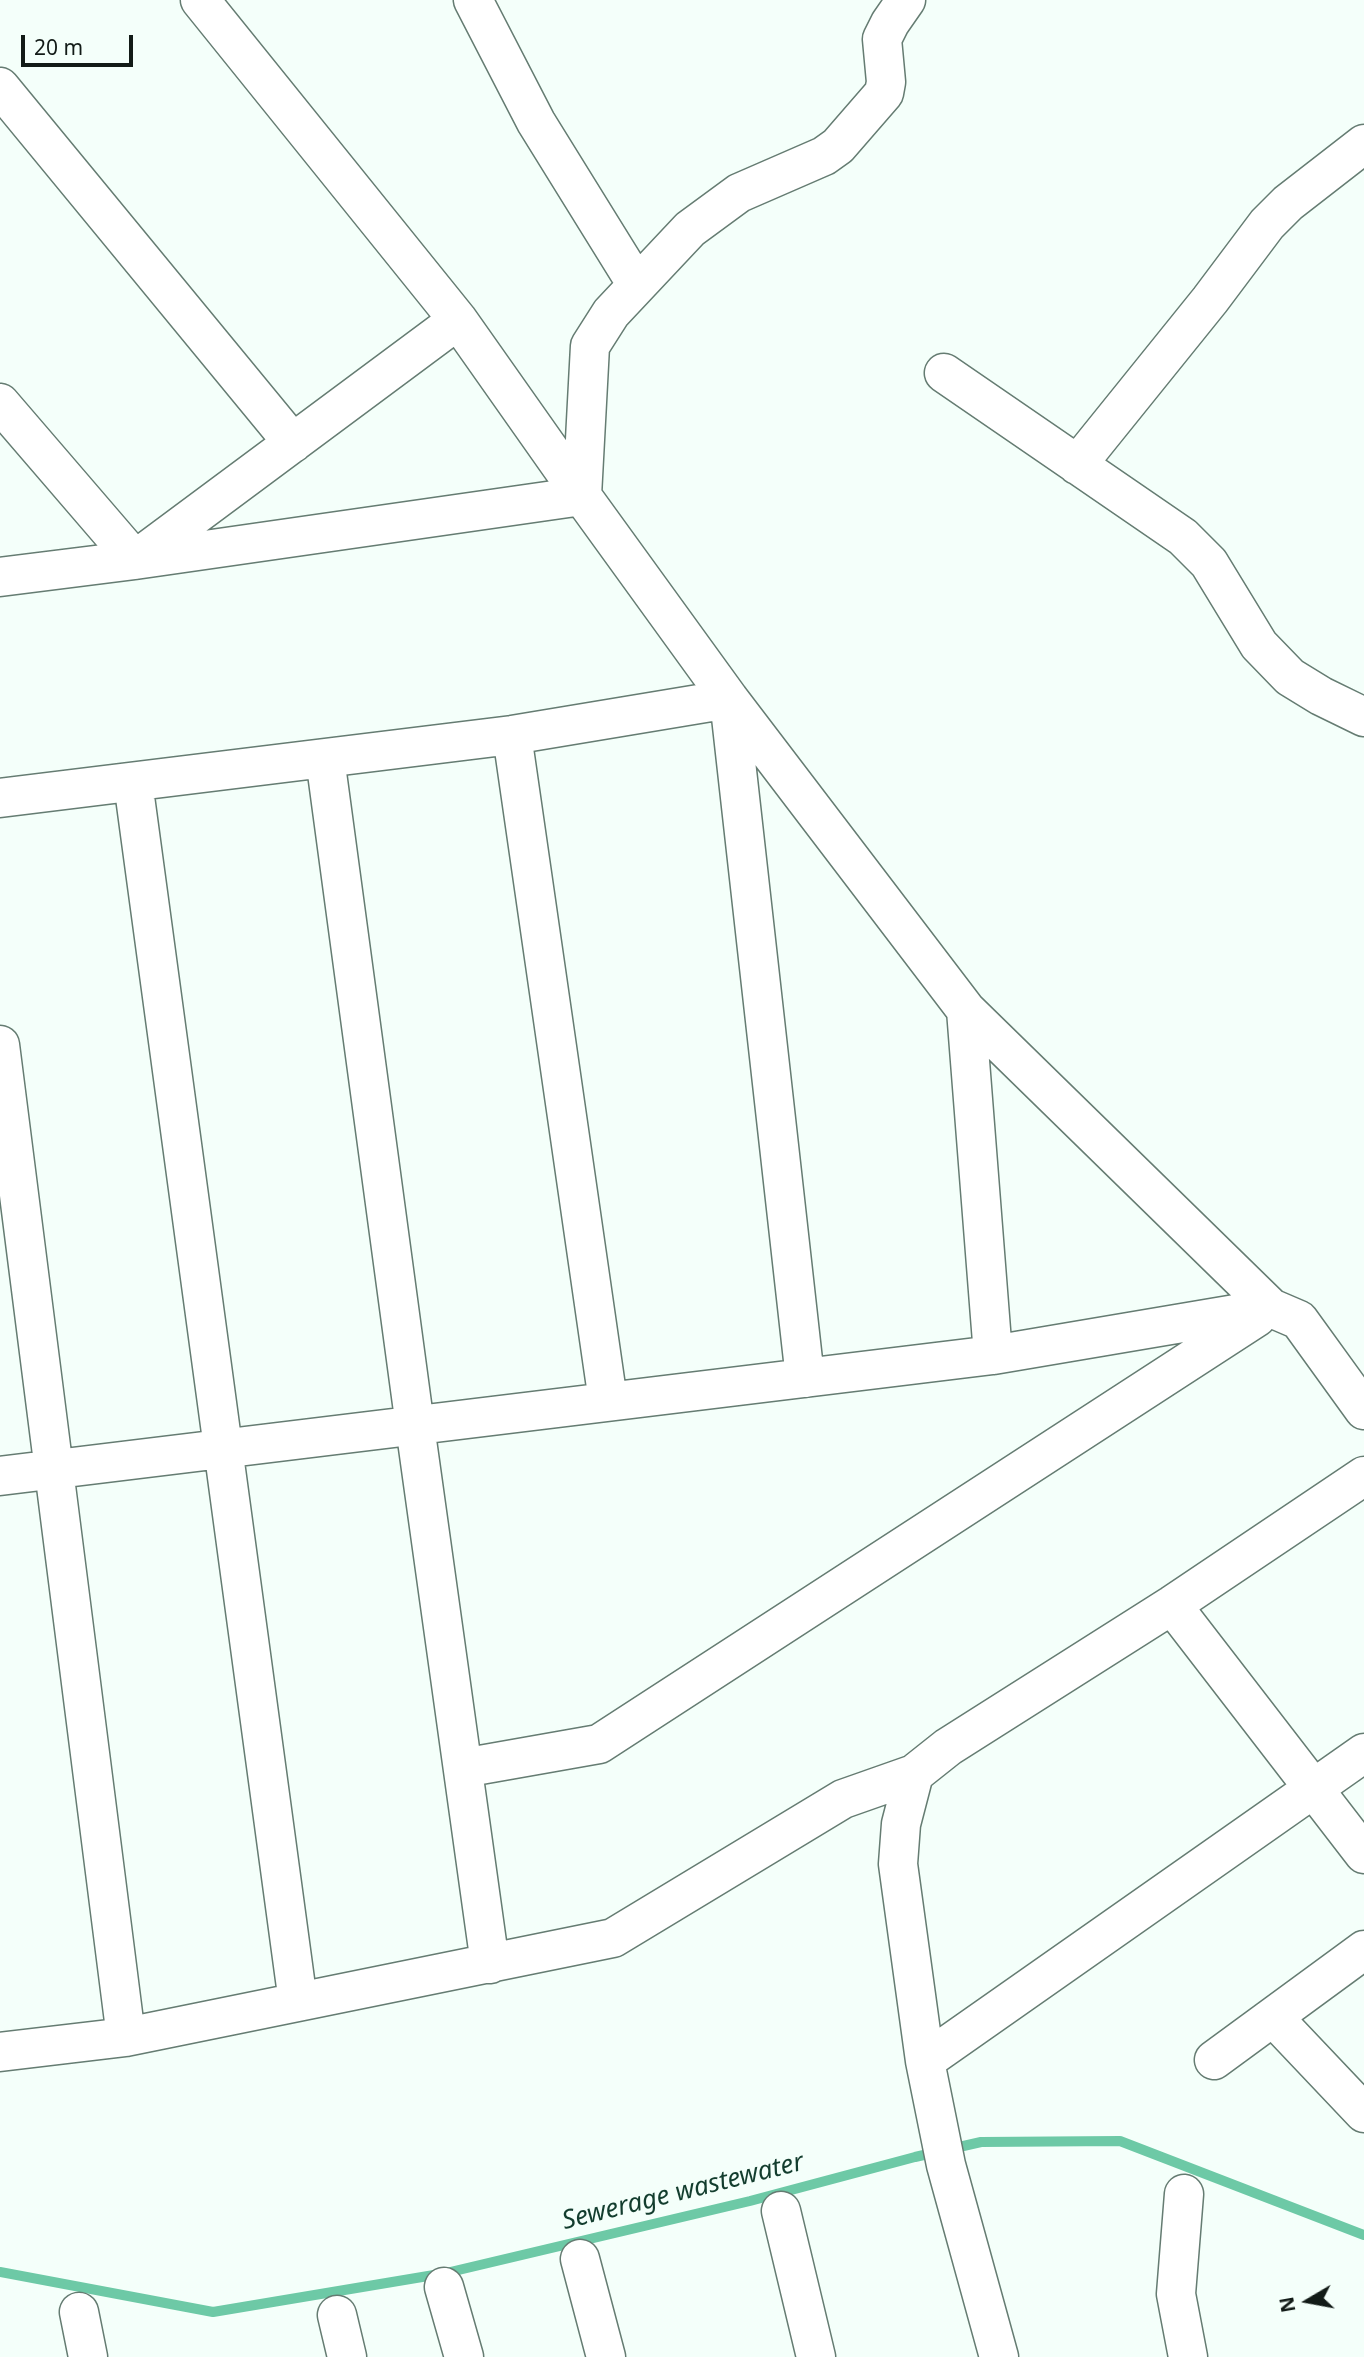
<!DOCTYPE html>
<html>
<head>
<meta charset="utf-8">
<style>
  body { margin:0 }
  #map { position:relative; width:1364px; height:2357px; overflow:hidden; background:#f4fffa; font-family:"Noto Sans",sans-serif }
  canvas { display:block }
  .north { position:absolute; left:1273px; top:2266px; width:70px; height:70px; -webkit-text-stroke:5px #f4fffa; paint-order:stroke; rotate:260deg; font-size:19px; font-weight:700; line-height:28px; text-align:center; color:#121b17 }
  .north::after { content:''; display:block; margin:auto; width:24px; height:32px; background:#121b17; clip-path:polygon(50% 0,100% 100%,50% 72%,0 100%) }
  .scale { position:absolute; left:21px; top:35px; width:112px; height:32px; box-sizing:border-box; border:4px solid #121b17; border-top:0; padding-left:9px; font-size:21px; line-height:24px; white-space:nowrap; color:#121b17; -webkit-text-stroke:5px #f4fffa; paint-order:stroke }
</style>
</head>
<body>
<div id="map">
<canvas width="1364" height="2357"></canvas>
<div class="north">N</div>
<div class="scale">20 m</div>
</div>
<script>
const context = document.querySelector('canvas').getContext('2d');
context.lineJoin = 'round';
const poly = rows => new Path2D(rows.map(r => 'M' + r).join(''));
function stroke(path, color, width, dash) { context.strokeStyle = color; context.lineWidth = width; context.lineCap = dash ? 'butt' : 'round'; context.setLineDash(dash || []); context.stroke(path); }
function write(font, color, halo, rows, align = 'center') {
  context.font = font + ' "Noto Sans",sans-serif'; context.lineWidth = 7; context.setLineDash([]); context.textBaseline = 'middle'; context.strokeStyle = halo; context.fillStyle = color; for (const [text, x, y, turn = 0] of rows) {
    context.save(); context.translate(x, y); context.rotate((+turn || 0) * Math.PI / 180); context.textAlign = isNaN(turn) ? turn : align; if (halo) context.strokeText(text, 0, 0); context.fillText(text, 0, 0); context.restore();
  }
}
stroke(poly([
  [0,2272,213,2312,446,2273,750,2201,915,2157,981,2142,1120,2141,1364,2235]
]), '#6dc9a6', 10);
const minor = poly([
  [200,0,458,320,582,496,729,699,966,1010,1271,1308,1299,1320,1364,1410],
  [473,0,536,122,637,285],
  [0,87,293,443],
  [944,373,1183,537,1209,563,1259,645,1290,677,1321,696,1364,717],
  [0,403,135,560,458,320],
  [1077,465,1210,300,1267,224,1288,203,1364,144],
  [0,577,135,560,582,496,590,346,611,313,690,229,739,193,824,156,838,146,884,93,886,82,882,39,890,23,906,0],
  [512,735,608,1401],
  [325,758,415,1426,490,1964],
  [133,782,298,2002],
  [0,798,512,735,729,699,805,1378],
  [966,1010,993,1355],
  [0,1045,126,2037],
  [0,1476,993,1355,1271,1308],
  [1172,1605,1364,1854],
  [463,1768,599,1744,1257,1317],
  [1273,2017,1364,2113],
  [0,2052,126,2037,613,1938,843,1799,914,1774],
  [1214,2060,1364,1950],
  [925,2061,1364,1753],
  [1184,2194,1176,2294,1188,2357],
  [781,2211,816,2357],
  [580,2259,606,2357],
  [444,2287,464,2357],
  [79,2312,88,2357],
  [337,2315,347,2357],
  [999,2357,946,2165,925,2061,898,1864,901,1824,914,1774,948,1747,1172,1605,1364,1476]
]);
stroke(minor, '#657c72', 41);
stroke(minor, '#fff', 38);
write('italic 26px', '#133d2e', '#f4fffa', [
  ["Sewerage wastewater",683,2192,-14]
]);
</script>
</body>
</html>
